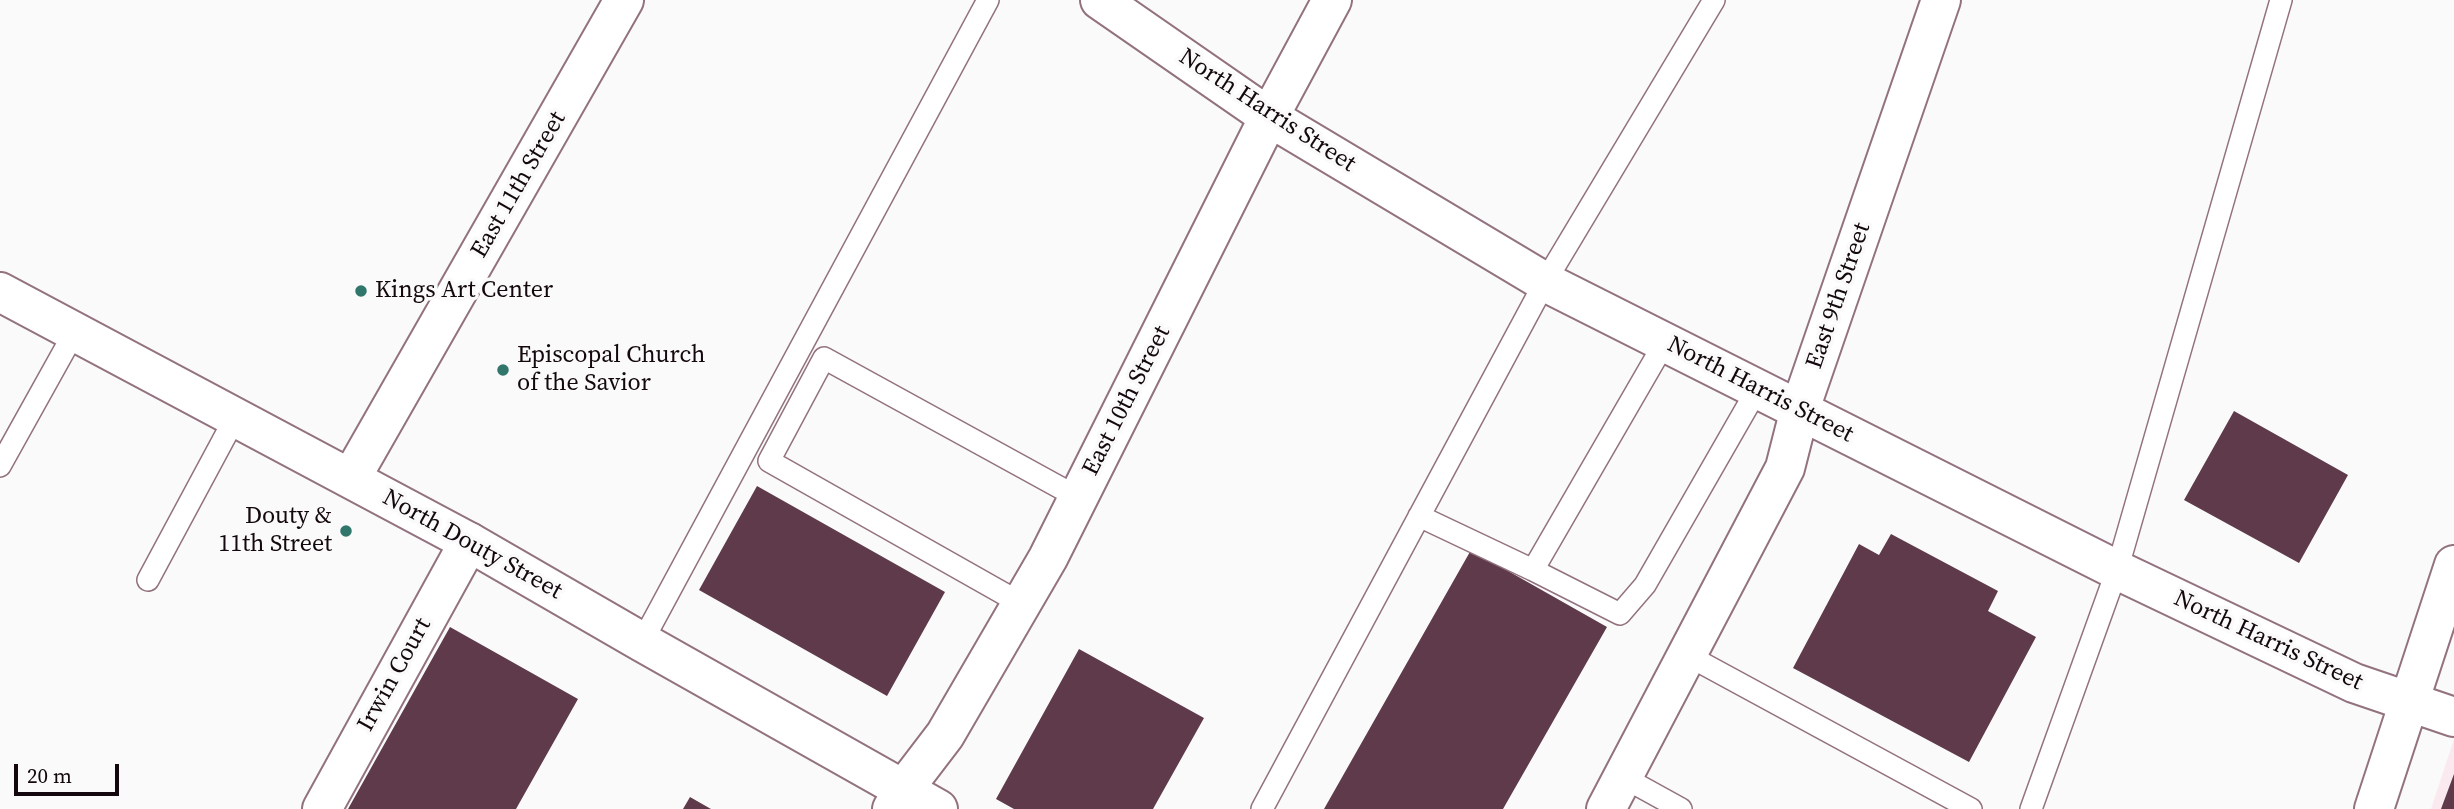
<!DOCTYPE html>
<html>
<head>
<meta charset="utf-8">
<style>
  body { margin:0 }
  #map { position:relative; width:2454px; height:809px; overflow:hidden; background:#fafafa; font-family:"Source Serif 4",serif }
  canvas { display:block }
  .scale { position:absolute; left:14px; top:764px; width:105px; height:32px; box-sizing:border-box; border:4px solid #13080d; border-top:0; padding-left:9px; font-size:21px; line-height:24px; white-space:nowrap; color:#13080d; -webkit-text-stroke:5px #fafafa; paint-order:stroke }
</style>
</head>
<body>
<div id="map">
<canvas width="2454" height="809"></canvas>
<div class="scale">20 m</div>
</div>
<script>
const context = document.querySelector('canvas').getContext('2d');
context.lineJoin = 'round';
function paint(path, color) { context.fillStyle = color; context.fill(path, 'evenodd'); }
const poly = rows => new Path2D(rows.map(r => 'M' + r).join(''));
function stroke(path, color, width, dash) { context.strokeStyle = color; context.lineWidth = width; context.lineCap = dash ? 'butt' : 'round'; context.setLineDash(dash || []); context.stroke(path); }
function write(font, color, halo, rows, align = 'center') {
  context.font = font + ' "Source Serif 4",serif'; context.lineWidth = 7; context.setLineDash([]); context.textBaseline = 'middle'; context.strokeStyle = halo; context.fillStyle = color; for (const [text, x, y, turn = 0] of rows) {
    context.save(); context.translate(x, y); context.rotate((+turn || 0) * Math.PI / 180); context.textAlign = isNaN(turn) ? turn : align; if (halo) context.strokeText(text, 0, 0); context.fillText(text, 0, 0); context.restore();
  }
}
paint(poly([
  [2454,739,2454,809,2431,809]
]), '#fbe9f0');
paint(poly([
  [2234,411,2348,475,2299,563,2184,500],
  [757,486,945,592,887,696,699,590],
  [1891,534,1998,591,1988,611,2036,637,1969,762,1793,668,1859,544,1879,555],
  [1471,550,1607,627,1503,809,1324,809],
  [450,627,578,699,516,809,348,809],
  [1079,649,1204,718,1153,809,1014,809,996,799],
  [2454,774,2454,809,2441,809],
  [690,797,711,809,683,809]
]), '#5e3a4a');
const lane = poly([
  [0,466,74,333],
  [1419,516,1533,570,1620,614,1645,585,1758,388],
  [1533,570,1665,342],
  [148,580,235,418],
  [1022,604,769,461,824,358,1079,498],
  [642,642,988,0],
  [1687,655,1971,809],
  [1623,777,1681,809],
  [1262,809,1545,282,1714,0],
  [2031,809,2117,570,2281,0]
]);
const street = poly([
  [1100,0,1269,117,1545,282,2117,570,2354,683,2454,717],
  [351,478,624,0],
  [322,809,469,542],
  [892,809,903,790,945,735,1048,558,1269,117,1332,0],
  [1606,809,1785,468,1800,409,1941,0],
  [2374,809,2454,565]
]);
const secondary = poly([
  [0,292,469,542,642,642,938,809]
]);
stroke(lane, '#93727f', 24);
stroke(street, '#93727f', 42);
stroke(secondary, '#93727f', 42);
stroke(lane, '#fff', 21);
stroke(street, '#fff', 38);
stroke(secondary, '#fff', 38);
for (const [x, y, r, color] of [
  [361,291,7,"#31766a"],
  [503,370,7,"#31766a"],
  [346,531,7,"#31766a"]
]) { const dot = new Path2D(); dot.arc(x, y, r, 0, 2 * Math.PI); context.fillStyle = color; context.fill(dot); stroke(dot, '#fafafa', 2.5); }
write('24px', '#13080d', '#fafafa', [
  ["North Harris Street",1267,111,33],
  ["East 11th Street",519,185,-60],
  ["East 9th Street",1839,296,-71],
  ["North Harris Street",1760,390,27],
  ["East 10th Street",1127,401,-63],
  ["North Douty Street",472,545,29],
  ["North Harris Street",2268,641,25],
  ["Irwin Court",395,675,-61]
]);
write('24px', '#13080d', '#fafafa', [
  ["Kings Art Center",375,291],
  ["Episcopal Church",517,356],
  ["of the Savior",517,384],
  ["Douty &",332,517,"right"],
  ["11th Street",332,545,"right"]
], 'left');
</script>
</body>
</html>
